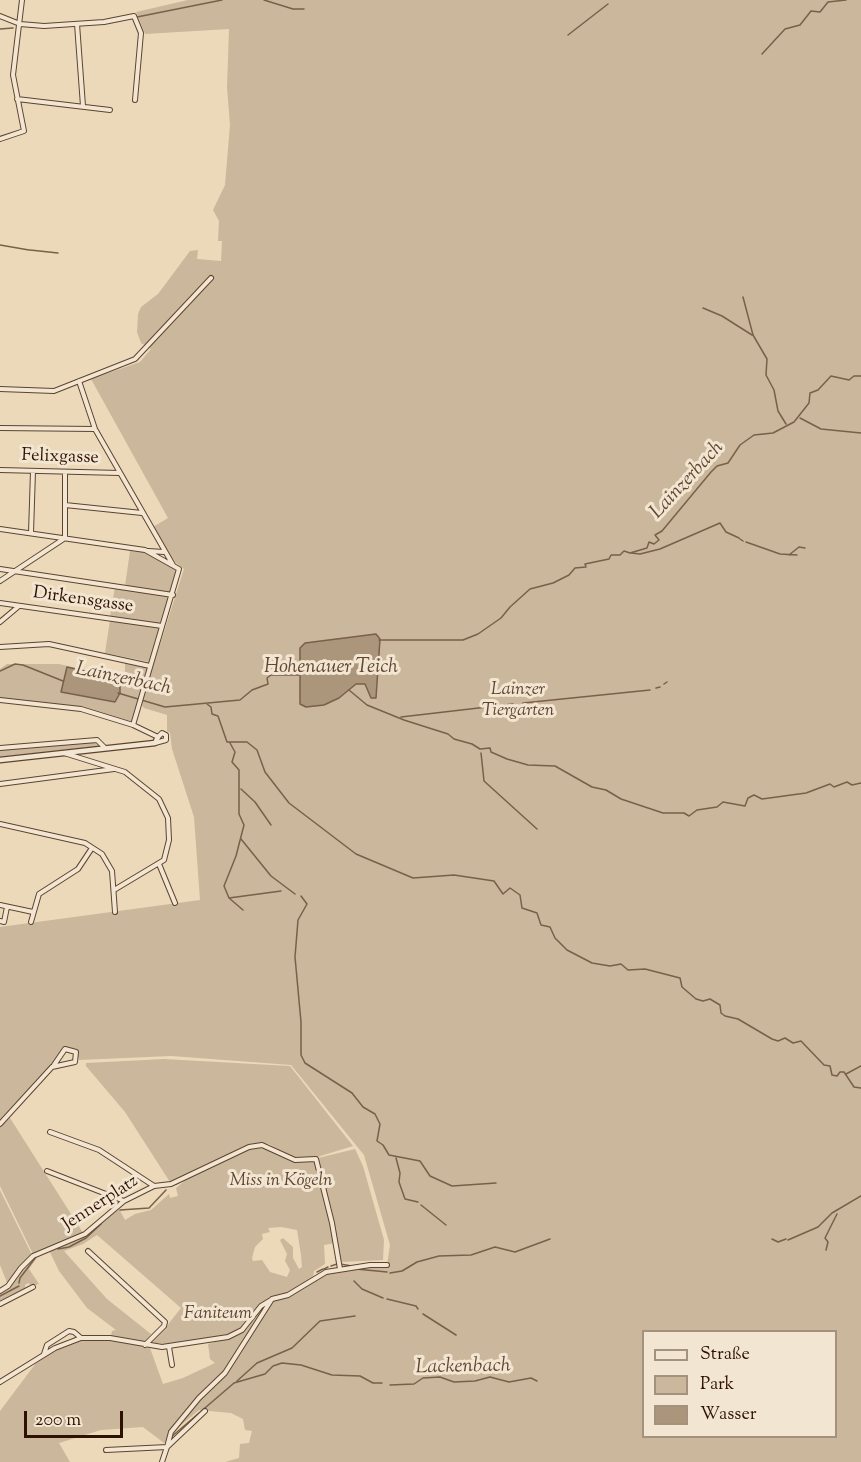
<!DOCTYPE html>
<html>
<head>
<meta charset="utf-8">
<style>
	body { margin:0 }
	#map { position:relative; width:861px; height:1462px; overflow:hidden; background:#ebd9ba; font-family:"Sorts Mill Goudy",serif }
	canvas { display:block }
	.legend { position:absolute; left:642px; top:1330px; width:195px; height:108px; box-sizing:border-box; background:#f2e6d2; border:2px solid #a4917e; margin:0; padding:8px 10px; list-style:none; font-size:18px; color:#2f1101 }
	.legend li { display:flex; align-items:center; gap:12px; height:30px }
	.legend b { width:30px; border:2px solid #a4917e }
	.scale { position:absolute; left:24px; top:1411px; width:99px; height:27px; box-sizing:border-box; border:3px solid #2f1101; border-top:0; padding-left:8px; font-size:18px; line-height:21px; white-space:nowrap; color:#2f1101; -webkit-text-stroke:4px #f2e6d2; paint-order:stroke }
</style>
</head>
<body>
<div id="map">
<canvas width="861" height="1462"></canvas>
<ul class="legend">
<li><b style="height:8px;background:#f2e6d2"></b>Straße</li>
<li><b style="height:16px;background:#cbb79b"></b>Park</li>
<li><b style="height:16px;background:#ab957b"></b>Wasser</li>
</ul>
<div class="scale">200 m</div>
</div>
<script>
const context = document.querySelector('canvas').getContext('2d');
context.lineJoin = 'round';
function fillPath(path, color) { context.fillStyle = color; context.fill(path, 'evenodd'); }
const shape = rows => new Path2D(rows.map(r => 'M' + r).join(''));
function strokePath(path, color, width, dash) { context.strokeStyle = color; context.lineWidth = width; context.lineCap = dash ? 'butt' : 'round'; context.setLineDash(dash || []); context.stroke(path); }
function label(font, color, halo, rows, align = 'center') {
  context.font = font + ' "Sorts Mill Goudy",serif'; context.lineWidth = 6; context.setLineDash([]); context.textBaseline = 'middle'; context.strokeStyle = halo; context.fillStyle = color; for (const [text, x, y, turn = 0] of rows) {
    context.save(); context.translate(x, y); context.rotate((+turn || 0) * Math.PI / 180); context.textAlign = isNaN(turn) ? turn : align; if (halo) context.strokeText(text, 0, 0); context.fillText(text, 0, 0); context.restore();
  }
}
fillPath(shape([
	[188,0,861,0,861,1462,225,1462,239,1458,240,1444,249,1443,252,1431,245,1430,243,1419,231,1413,199,1410,173,1432,164,1443,143,1427,101,1430,59,1443,70,1462,0,1462,0,1411,36,1363,54,1350,73,1342,97,1340,125,1342,150,1348,163,1384,183,1378,215,1363,210,1359,208,1344,228,1338,164,1344,148,1342,166,1327,181,1308,97,1235,83,1244,64,1251,107,1299,151,1334,144,1342,111,1336,112,1331,116,1330,87,1308,59,1271,48,1248,33,1254,0,1186,0,1126,10,1118,85,1236,119,1209,125,1220,135,1214,151,1210,169,1194,170,1198,178,1196,176,1188,188,1178,250,1149,265,1147,294,1162,302,1162,355,1149,363,1166,384,1240,383,1260,342,1262,335,1243,324,1245,325,1264,314,1271,313,1276,306,1281,324,1273,387,1265,390,1245,364,1155,291,1065,171,1056,79,1060,76,1049,67,1047,0,1122,0,927,200,900,194,817,172,749,170,733,167,731,167,715,144,708,141,704,184,569,176,563,153,527,168,518,91,379,140,362,151,349,141,343,137,332,138,314,141,307,158,294,190,251,198,250,197,259,221,261,222,241,218,241,219,221,213,210,225,185,230,125,227,87,229,29,145,34,136,12],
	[281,1227,297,1230,301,1255,302,1267,299,1269,293,1258,293,1247,283,1238,280,1240,287,1254,285,1261,290,1270,287,1277,270,1272,262,1260,253,1261,252,1258,255,1247,263,1239,262,1234,270,1232,268,1228],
	[644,1332,836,1332,836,1436,644,1436],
	[130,551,143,552,175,569,177,571,171,593,125,586],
	[115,587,169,596,161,624,110,617],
	[110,620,159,628,149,662,105,653],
	[125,661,147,666,148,669,131,722,71,706,0,698,0,669,7,664,59,664,125,679],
	[93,742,100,746,0,757,0,749],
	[164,1059,290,1066,353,1146,314,1158,295,1159,269,1144,261,1143,247,1146,170,1182,125,1112,86,1066,86,1063],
	[0,1190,32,1255,19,1267,8,1285,0,1265],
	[34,1257,36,1259,29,1269,39,1284,33,1286,28,1283,25,1285,25,1289,0,1301,0,1292,10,1286,23,1267]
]), '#cbb79b');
const water = shape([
	[376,634,380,639,376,698,371,698,365,684,356,684,339,698,324,705,306,707,300,704,300,648,305,643,376,634],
	[67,667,120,679,120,693,115,702,61,692,67,667]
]);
fillPath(water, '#ab957b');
strokePath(water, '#79604a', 1.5);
strokePath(shape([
	[264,0,293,9,304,9],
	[137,17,222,0],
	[0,29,13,28],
	[568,35,608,4],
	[762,54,785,29,800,25,811,11,820,12,828,2,846,0],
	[0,245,29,250],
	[30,250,58,253],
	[743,297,753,335,767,359,766,375,774,390,778,411,786,424],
	[703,308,722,316,752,335],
	[800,418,821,429,861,433],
	[740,539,743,541],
	[746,542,780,554,797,555],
	[631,553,640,554,660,549,720,523,726,532,739,538],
	[789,555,799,547,805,548],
	[379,640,463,640,478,634,501,618,510,607,530,589,553,583,569,575,575,568,586,567,585,564,609,559,611,555,620,555,624,551,630,553,647,548,649,542,654,544,659,540,655,535,662,531,711,472,717,466,728,463,740,445,754,435,773,433,794,422,809,403,810,393,818,390,831,376,849,380,854,376,861,376],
	[0,671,15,664,23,665,63,681],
	[664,684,667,682],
	[656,688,660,687],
	[349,690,367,705,404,720,448,734,454,739,472,744,480,749,490,748,491,752,507,759,528,765,555,766,592,787,606,790,621,799,663,813,684,813,689,816,697,810,717,807,723,802,745,806,748,798,754,795,762,799,806,793,830,784,834,787,847,782,852,785,861,783],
	[118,693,165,707,240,700,252,690,268,684,267,678,271,675,299,675],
	[523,703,650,690],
	[207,704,211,707,212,714,218,716,227,742,247,742,257,750,265,772,289,803,356,854,413,878,454,875,494,881,503,894,510,888,520,895,522,908,537,913,541,925,550,927,555,938,567,950,592,963,610,966,621,964,628,970,645,969,680,978,682,987,696,999,703,1001,710,999,720,1005,721,1013,725,1016,738,1019,772,1039,778,1041,785,1038,793,1043,801,1041,824,1065,830,1066,832,1075,837,1076,840,1072,844,1072,854,1087,861,1088],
	[401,717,513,704],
	[230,743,235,752,232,762,239,770,239,814,244,825,236,856,224,886,229,898,243,910],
	[481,753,484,781,537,829],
	[241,789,255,802,271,825],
	[241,839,271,876,295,894],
	[301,896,307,904,298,920,295,957,301,1022,301,1055,305,1063,352,1093,363,1107,375,1114,380,1124,377,1141,383,1145,389,1155,420,1161,430,1176,452,1186,496,1183],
	[229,898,281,891],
	[846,1074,861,1066],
	[396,1158,400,1173,399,1182,405,1199,418,1202],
	[176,1184,181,1181],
	[421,1205,446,1225],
	[120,1210,149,1208,166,1190],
	[772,1239,778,1242,786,1239],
	[788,1240,818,1227,832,1213,861,1196],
	[58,1249,69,1247,86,1238,101,1224],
	[826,1250,828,1242,825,1238,837,1214],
	[340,1264,352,1266],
	[331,1266,337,1264],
	[324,1269,328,1267],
	[356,1269,387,1272],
	[317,1272,323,1269],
	[390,1273,402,1271,417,1262,439,1256,471,1255,495,1247,515,1252,550,1239],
	[354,1281,362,1289,383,1298],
	[19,1283,20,1278,36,1257],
	[0,1296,19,1286],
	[387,1299,416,1306,418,1309],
	[423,1314,456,1335],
	[237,1381,257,1363,292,1348,320,1321,355,1316],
	[390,1385,414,1384,423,1378,440,1377,454,1382,475,1381,490,1377,509,1382,531,1378,537,1381],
	[170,1438,234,1383,265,1374,273,1366,282,1363,301,1365,332,1375,360,1376,373,1383,382,1383]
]), '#79604a', 1.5);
const minor = shape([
	[0,16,20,24,44,26,104,22,134,16,141,33,135,100],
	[77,24,83,106],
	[17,99,110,110],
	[0,139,24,131,13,75,22,0],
	[79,381,95,429,173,565],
	[0,389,54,391,135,359,211,278],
	[0,428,95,429],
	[0,470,120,473],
	[65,505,142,513],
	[0,529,145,550,179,569,133,725],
	[31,533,33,471],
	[148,551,164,552],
	[0,569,173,595],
	[0,581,65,538,65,472],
	[0,603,162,626],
	[0,622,19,606],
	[0,647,49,644,150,666],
	[0,700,81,709,133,725,158,737,162,733,166,735,166,740,155,743],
	[0,748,97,740,105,748],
	[64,753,125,772,159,799,168,818,169,840,164,860,114,890],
	[0,784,114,769],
	[0,824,85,843,102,854,112,871,115,912],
	[159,864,175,903],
	[0,905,33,912],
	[0,921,4,922,7,907],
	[31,922,39,894,78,869,92,848],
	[0,1124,52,1067,75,1062,76,1052,65,1049,54,1065],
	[50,1132,99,1150,154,1186],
	[47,1171,124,1201],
	[88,1251,165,1322,164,1326,145,1345],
	[0,1291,8,1286,21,1268,33,1256,85,1234,124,1201,154,1186,171,1184,249,1147,262,1145,295,1160,316,1159,332,1223,340,1269],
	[0,1304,33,1287],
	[169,1347,172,1365],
	[44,1354,47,1345,69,1331,74,1332,81,1338],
	[0,1382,55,1348,81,1338,110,1338,162,1347,228,1337,242,1330,261,1306,271,1300],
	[167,1447,171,1432,199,1398,225,1373,272,1299,288,1295,326,1272,370,1265,387,1265],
	[106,1450,167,1447],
	[162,1462,167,1447,205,1411]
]);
const tertiary = shape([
	[0,760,155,743,158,737]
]);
strokePath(minor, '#5e432f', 6);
strokePath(tertiary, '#5e432f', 7);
strokePath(minor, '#f2e6d2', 4);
strokePath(tertiary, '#f2e6d2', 4.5);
label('18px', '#2f1101', '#f2e6d2', [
	["Felixgasse",60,458,2],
	["Dirkensgasse",83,601,8],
	["Jennerplatz",101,1204,-33]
]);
label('italic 18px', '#5e432f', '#f2e6d2', [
	["Lainzer",518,691],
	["Tiergarten",518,712],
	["Miss in Kögeln",281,1182],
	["Faniteum",218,1315]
]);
label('italic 20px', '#614632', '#f2e6d2', [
	["Lainzerbach",688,481,-47],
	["Hohenauer Teich",331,669],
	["Lainzerbach",123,680,12],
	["Lackenbach",463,1368,-1]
]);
</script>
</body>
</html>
